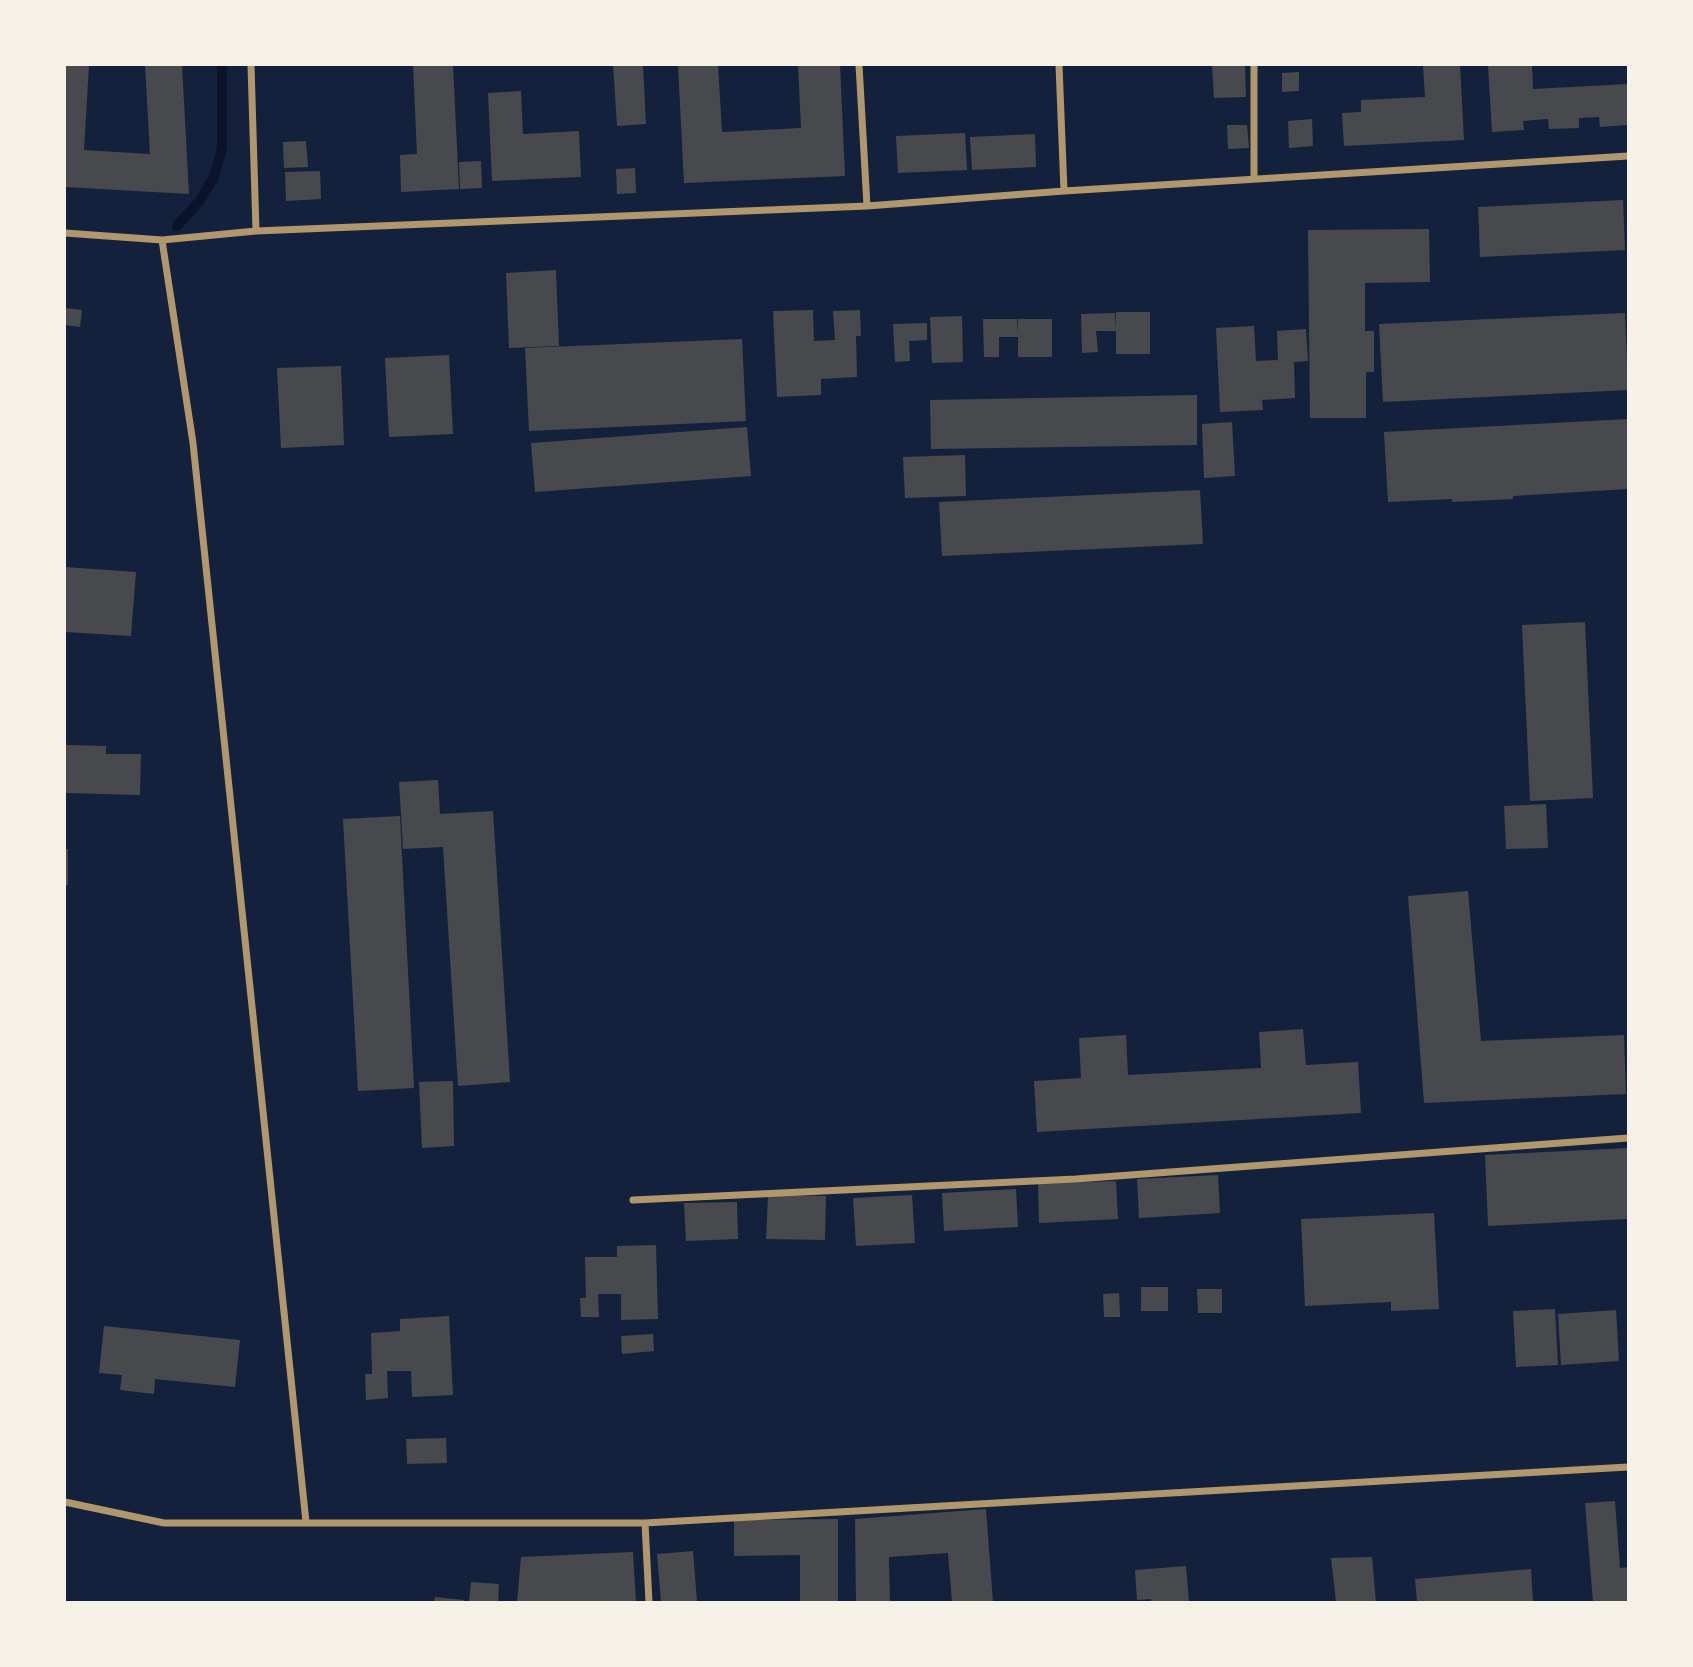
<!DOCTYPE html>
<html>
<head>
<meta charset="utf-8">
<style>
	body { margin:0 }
	#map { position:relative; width:1693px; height:1667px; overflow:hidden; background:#14213d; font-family:"Archivo Narrow",sans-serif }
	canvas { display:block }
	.frame { position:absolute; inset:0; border:66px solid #f6f1e7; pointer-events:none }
</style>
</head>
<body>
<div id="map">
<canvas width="1693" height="1667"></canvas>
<div class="frame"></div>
</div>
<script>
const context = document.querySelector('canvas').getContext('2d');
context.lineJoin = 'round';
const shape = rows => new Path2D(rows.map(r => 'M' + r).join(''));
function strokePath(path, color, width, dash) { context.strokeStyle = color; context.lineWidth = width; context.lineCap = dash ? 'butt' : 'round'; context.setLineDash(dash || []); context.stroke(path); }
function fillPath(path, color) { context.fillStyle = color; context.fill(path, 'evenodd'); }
strokePath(shape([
	[177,226,199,202,214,177,222,149,222,65]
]), '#0b132b', 10);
fillPath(shape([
	[65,65,89,65,84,150,150,154,145,65,182,65,189,194,65,187],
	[413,65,453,65,459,189,401,192,400,155,417,154],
	[613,65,643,65,646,124,617,126],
	[678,65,718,65,722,132,801,128,798,65,840,65,845,176,684,183],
	[1212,65,1245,65,1246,97,1214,98],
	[1423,65,1460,65,1464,140,1344,146,1342,113,1361,112,1361,100,1425,97],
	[1488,65,1532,65,1533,89,1628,84,1627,125,1600,127,1599,117,1579,118,1579,128,1549,129,1548,119,1523,121,1524,130,1492,132],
	[1299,72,1299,91,1282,92,1282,73],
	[521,91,523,134,579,131,581,177,492,181,488,93],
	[1312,119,1313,146,1289,148,1288,121],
	[1227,125,1247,125,1249,148,1228,149],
	[965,133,967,170,898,173,896,136],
	[1035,134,1036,167,972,170,970,137],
	[306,141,308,167,284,168,283,142],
	[481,161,482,188,460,189,459,162],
	[635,168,636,193,617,194,616,169],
	[320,171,321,199,286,201,285,172],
	[1623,200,1625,250,1480,257,1478,207],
	[1429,229,1430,282,1365,283,1365,331,1374,331,1374,372,1366,372,1366,418,1310,418,1308,230],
	[556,270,559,346,509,348,506,273],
	[65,308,82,310,80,327,65,325],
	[813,310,814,341,835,340,833,311,860,310,861,336,856,336,857,377,821,379,821,395,777,397,773,311],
	[1116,312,1150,312,1150,354,1116,354,1116,331,1096,331,1098,352,1082,353,1081,314,1115,313,1116,328],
	[1625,313,1628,390,1383,402,1379,324],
	[962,316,963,362,932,363,930,317],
	[983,319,1017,319,1018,334,1018,319,1052,319,1052,357,1018,357,1018,337,999,337,999,357,984,357],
	[927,323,927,340,909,341,910,361,895,362,893,324],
	[1254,326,1256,361,1278,360,1277,331,1306,329,1308,361,1294,362,1295,398,1262,400,1263,410,1220,412,1216,328],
	[742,339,746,421,529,431,525,348],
	[449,355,453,434,389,437,385,358],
	[341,366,344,445,281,448,277,368],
	[1197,395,1197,445,931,449,930,400],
	[1628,419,1628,489,1513,496,1513,499,1452,502,1452,499,1388,502,1384,432],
	[1232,422,1235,476,1204,478,1202,424],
	[747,427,751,476,535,492,531,443],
	[965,455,966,496,905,498,903,457],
	[1200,490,1203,544,942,556,939,502],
	[65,567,136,572,131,636,65,632],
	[1585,622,1593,798,1530,801,1522,625],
	[66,745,106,746,106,754,141,754,140,795,65,793],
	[438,780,440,814,493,811,510,1082,458,1086,443,847,403,849,399,782],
	[1546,804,1548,848,1506,849,1504,806],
	[400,816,414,1088,358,1091,343,819],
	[65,849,68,849,68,885,65,885],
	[1468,891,1481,1041,1624,1035,1626,1094,1424,1103,1408,896],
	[1303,1029,1306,1065,1358,1062,1361,1113,1037,1132,1034,1081,1081,1078,1079,1038,1126,1035,1128,1075,1261,1068,1259,1032],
	[453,1081,454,1146,422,1148,419,1082],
	[1628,1148,1628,1219,1488,1226,1485,1155],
	[1218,1175,1220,1213,1139,1218,1137,1179],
	[1116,1181,1118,1219,1039,1223,1038,1184],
	[1016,1189,1018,1227,944,1231,942,1193],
	[768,1195,826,1196,825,1240,766,1239],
	[912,1195,915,1243,856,1246,853,1198],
	[737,1202,738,1239,686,1241,684,1203],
	[1434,1213,1439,1309,1391,1311,1391,1302,1305,1306,1301,1219],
	[656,1245,658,1319,621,1320,621,1294,598,1294,599,1317,581,1317,580,1298,586,1298,585,1257,617,1257,617,1246],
	[1141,1287,1168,1287,1168,1311,1141,1311],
	[1197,1289,1222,1289,1222,1313,1198,1313],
	[1119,1293,1120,1317,1104,1317,1103,1294],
	[1555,1309,1558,1365,1516,1367,1513,1311],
	[1616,1310,1619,1361,1561,1365,1558,1314],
	[449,1316,453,1395,412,1397,411,1371,387,1371,388,1398,366,1400,365,1374,372,1374,371,1333,400,1331,400,1319],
	[104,1326,240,1340,235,1387,155,1379,154,1394,120,1390,122,1375,99,1373],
	[653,1334,654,1351,622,1354,621,1336],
	[446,1438,447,1463,407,1464,406,1439],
	[1615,1501,1620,1568,1628,1567,1628,1602,1593,1602,1585,1503],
	[986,1509,993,1602,952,1602,948,1553,889,1557,890,1602,856,1602,855,1519],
	[838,1519,838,1602,800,1602,800,1555,734,1556,734,1520],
	[693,1551,697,1602,661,1602,657,1554],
	[633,1552,636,1602,517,1602,521,1557],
	[1372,1557,1376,1602,1336,1602,1331,1558],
	[1186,1566,1189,1602,1151,1602,1151,1599,1137,1600,1135,1570],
	[1531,1569,1533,1602,1417,1602,1415,1579],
	[471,1582,499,1584,498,1602,469,1602],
	[435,1597,464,1600,464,1602,434,1602]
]), '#48494c');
strokePath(shape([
	[251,65,256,231],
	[859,65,867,206],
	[1059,65,1064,191],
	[1254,179,1254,65],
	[65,233,162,240,256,231,867,206,1064,191,1628,156],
	[162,240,193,443,306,1522],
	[633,1200,1076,1179,1628,1138],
	[65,1502,164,1523,645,1523],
	[649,1602,645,1523,1628,1467]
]), '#b1986c', 7);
</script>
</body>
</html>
